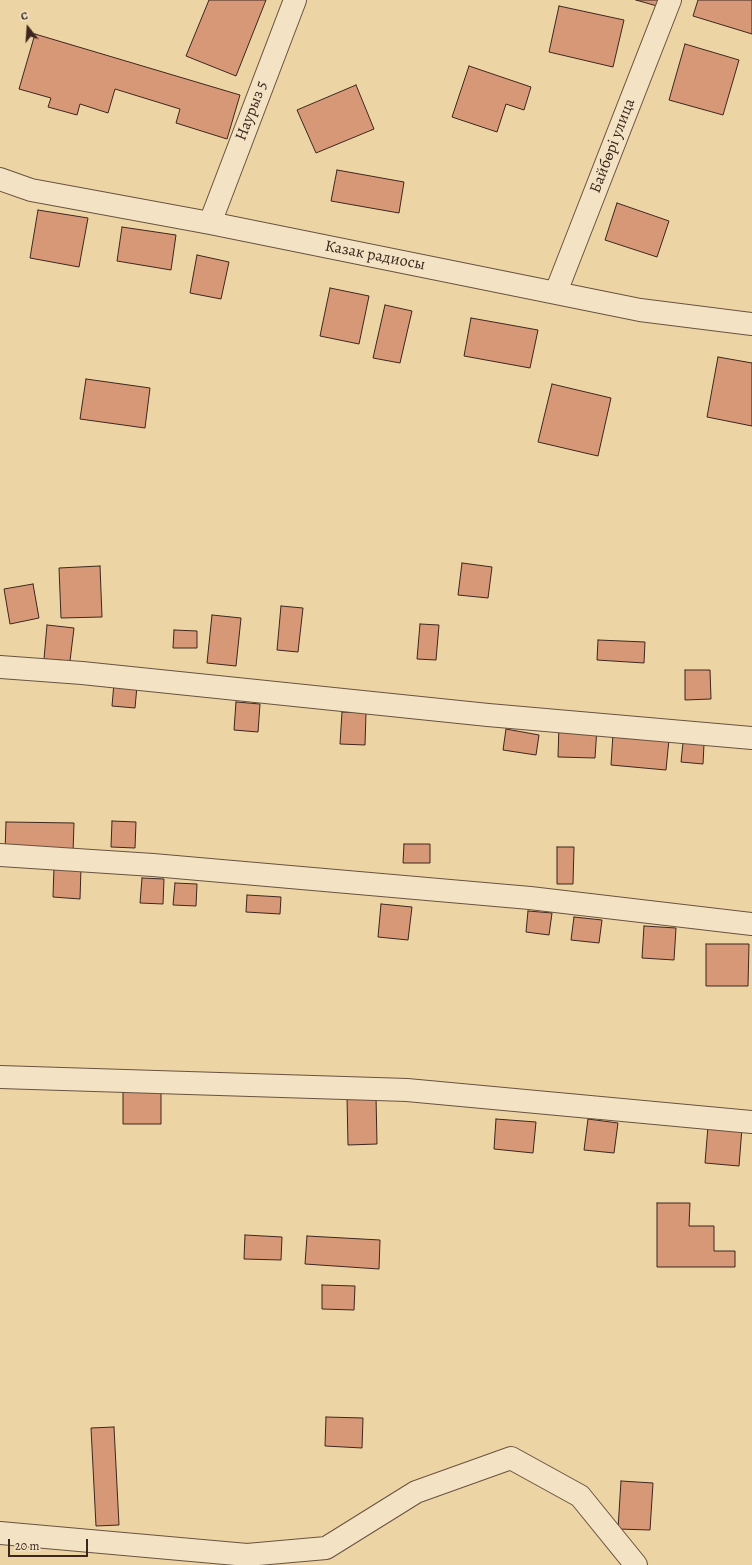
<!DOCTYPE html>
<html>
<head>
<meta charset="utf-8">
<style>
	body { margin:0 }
	#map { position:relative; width:752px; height:1565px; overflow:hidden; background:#edd4a5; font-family:Alegreya,serif }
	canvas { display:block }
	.north { position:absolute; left:8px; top:8px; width:40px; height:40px; -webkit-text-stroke:3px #f3e3c4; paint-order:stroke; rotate:343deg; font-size:11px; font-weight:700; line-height:16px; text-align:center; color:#3d261e }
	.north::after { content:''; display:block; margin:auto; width:14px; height:18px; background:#3d261e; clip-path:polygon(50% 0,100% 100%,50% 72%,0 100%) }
	.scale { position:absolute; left:8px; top:1539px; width:80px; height:18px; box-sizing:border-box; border:2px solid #3d261e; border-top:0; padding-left:5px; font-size:12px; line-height:14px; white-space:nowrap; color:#3d261e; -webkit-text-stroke:3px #f3e3c4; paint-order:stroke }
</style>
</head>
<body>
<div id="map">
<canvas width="752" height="1565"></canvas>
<div class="north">С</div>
<div class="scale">20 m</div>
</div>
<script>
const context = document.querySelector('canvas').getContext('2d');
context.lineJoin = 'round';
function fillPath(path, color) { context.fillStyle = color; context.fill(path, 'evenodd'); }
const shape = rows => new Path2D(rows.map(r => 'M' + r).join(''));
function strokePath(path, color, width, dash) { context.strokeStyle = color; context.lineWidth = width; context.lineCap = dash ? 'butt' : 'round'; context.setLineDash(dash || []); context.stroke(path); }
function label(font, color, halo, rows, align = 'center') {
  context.font = font + ' Alegreya,serif'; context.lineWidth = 3; context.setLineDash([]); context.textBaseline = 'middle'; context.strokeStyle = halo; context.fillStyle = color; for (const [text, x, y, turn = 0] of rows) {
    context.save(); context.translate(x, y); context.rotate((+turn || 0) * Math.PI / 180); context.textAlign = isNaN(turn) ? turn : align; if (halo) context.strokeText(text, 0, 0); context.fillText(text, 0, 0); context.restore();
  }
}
const building = shape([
	[209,0,266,0,236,76,186,56,209,0],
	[636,0,659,0,657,6,636,0],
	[698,0,752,0,752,34,693,16,698,0],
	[559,6,624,20,613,67,549,52,559,6],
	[35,34,240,95,227,139,176,123,180,109,115,89,108,113,80,104,77,115,48,107,51,98,19,89,35,34],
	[685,44,739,60,723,115,669,100,685,44],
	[469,66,531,87,524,110,506,104,497,132,452,117,469,66],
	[356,85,374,129,316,153,297,110,356,85],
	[337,170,404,182,399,213,331,201,337,170],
	[617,203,669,221,657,257,605,240,617,203],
	[38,210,88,218,79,267,30,258,38,210],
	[122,227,176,235,171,270,117,261,122,227],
	[197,255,229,262,221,299,190,293,197,255],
	[330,288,369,296,359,344,320,336,330,288],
	[385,305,412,311,400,363,373,358,385,305],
	[471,318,538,330,530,368,464,356,471,318],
	[718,357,752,363,752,426,707,417,718,357],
	[86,379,150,388,145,428,80,419,86,379],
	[552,384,611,398,598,456,538,442,552,384],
	[462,563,492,567,488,598,458,595,462,563],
	[100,566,102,617,61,618,59,568,100,566],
	[33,584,39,618,10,624,4,589,33,584],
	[281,606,303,608,298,652,277,650,281,606],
	[212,615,241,618,236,666,207,663,212,615],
	[420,624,439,625,436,660,417,659,420,624],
	[47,625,74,628,70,661,44,659,47,625],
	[174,630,197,631,197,648,173,648,174,630],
	[598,640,645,642,644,663,597,660,598,640],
	[685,670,710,670,711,699,685,700,685,670],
	[114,683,137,686,135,708,112,706,114,683],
	[236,702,260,704,258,732,234,730,236,702],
	[342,712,366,713,365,745,340,744,342,712],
	[559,725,597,727,595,758,558,757,559,725],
	[506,729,539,735,536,755,503,750,506,729],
	[613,734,669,739,666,770,611,765,613,734],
	[683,743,704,744,703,764,681,762,683,743],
	[112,821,136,822,135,848,111,847,112,821],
	[6,822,74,823,73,853,5,852,6,822],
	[404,844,430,844,430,863,403,863,404,844],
	[557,847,574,847,573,884,557,884,557,847],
	[54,867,81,868,80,899,53,897,54,867],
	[142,878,164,879,163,904,140,903,142,878],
	[175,883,197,884,196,906,173,905,175,883],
	[247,895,281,897,280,914,246,912,247,895],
	[381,904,412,907,408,940,378,937,381,904],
	[528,911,552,913,549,935,526,932,528,911],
	[574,917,602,920,599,943,571,940,574,917],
	[644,926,676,928,674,960,642,958,644,926],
	[706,944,749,944,748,986,706,986,706,944],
	[123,1088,161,1088,161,1124,123,1124,123,1088],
	[376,1096,377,1144,348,1145,347,1097,376,1096],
	[496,1119,536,1122,533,1153,494,1149,496,1119],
	[588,1119,618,1123,614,1153,584,1150,588,1119],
	[708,1126,742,1128,739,1166,705,1163,708,1126],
	[657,1203,690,1203,689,1226,714,1226,714,1251,735,1251,735,1267,657,1267,657,1203],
	[245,1235,282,1237,281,1260,244,1259,245,1235],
	[307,1236,380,1240,379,1269,305,1264,307,1236],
	[322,1285,355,1286,354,1310,322,1309,322,1285],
	[326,1417,363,1418,362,1448,325,1446,326,1417],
	[114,1427,119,1525,96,1526,91,1428,114,1427],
	[621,1481,653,1483,650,1530,618,1529,621,1481]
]);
fillPath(building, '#d79878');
strokePath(building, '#3d261e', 1);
const minor = shape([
	[0,179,31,190,210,223,640,310,752,324],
	[210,223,295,0],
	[556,292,670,0],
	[0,667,82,673,488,715,752,738],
	[0,855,153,865,530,898,752,924],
	[0,1077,407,1090,752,1122],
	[0,1533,247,1555,326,1548,416,1492,511,1458,580,1496,636,1565]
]);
strokePath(minor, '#695240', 24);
strokePath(minor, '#f3e3c4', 22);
label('16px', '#3d261e', '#f3e3c4', [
	["Наурыз 5",252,111,-69],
	["Байбөрі улица",613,146,-69],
	["Казак радиосы",375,256,11]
]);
</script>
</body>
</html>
